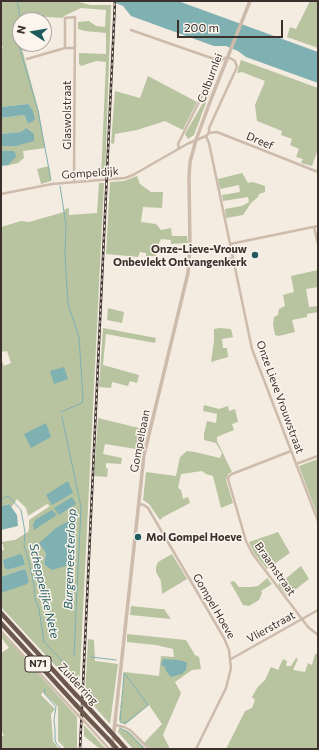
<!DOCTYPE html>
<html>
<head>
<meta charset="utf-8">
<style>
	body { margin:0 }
	#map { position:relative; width:319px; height:750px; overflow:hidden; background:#f4ebe1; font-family:Commissioner,sans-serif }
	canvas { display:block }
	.frame { position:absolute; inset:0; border:2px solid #3b302b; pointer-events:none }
	.north { position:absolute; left:12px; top:12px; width:40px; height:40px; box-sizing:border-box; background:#fbf5ee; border:1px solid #aea6a0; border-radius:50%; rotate:282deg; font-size:11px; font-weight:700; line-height:16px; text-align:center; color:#3b302b }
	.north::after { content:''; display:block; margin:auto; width:14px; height:18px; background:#1f5a5e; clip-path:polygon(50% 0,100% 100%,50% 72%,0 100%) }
	.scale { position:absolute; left:177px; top:20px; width:106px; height:18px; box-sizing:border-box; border:2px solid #3b302b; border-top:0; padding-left:5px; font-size:12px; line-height:14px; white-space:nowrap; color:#3b302b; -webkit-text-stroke:3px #fbf5ee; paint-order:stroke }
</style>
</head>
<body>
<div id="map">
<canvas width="319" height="750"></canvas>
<div class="frame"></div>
<div class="north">N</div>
<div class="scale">200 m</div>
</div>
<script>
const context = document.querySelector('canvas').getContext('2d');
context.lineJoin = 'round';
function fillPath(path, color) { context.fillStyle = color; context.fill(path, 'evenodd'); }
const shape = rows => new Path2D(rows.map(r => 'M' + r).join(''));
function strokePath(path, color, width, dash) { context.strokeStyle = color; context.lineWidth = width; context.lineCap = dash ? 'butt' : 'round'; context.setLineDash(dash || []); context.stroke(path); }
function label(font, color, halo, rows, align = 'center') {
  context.font = font + ' Commissioner,sans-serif'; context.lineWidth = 3; context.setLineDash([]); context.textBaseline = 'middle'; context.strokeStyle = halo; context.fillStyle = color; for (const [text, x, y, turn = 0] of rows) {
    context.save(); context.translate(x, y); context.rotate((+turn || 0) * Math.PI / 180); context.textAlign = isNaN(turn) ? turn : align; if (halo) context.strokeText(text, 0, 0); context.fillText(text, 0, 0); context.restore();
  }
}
fillPath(shape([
	[1,1,76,1,90,5,111,5,105,177,101,177,106,62,96,61,81,66,79,64,79,53,106,54,106,33,85,31,78,29,78,22,89,21,96,26,105,27,106,10,81,8,64,16,63,18,35,16,34,20,20,20,20,33,18,34,39,112,45,148,23,151,24,158,18,163,1,167,6,166,10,151,1,151,1,146,16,146,26,128,22,132,1,134,1,118,24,115,26,120,28,104,1,107,1,49,3,48,1,43],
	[310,1,318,1,318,48,287,37,290,27,296,29],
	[241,60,318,88,318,149,312,166,301,163,303,159,296,157,299,149,290,145,292,139,281,135,282,131,257,121,255,105,265,81,242,72,237,73],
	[148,76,197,102,183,130,165,121,137,130,115,134,114,144,111,143,115,91,140,98],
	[208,94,209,95,194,135,188,139,185,134],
	[49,166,51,181,41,184,37,169],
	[242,173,248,183,253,182,265,186,265,192,259,194,258,197,251,203,243,215,226,218,225,209,242,206,249,202,248,197,223,201,222,195,240,192,239,185,220,189,218,179],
	[137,176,140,184,151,192,163,192,162,208,143,207,141,222,156,224,161,230,171,228,172,236,187,236,188,243,171,244,171,240,161,239,157,248,156,256,146,256,146,253,140,252,138,257,106,254,110,182,124,181],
	[99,183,104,183,79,691,1,607,1,593,29,581,26,570,24,569,1,577,1,551,4,550,3,544,1,544,1,542,15,540,28,532,29,529,29,520,50,506,47,504,28,516,26,508,17,499,11,508,8,504,1,506,1,359,4,366,11,363,7,351,1,352,1,227,21,221,29,222,64,212,65,209,69,208,69,215,97,213],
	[74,518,73,536,44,564,46,553],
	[23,556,25,565,7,570,4,567,3,560],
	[318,270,318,287,306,289,309,307,318,306,318,312,307,314,307,317,292,320,295,332,279,336,275,335,273,325,274,317,278,315,279,309,285,306,283,295,294,292,291,276],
	[108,308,124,312,122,323,107,320],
	[103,328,156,338,155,343,106,334,103,365,139,375,137,383,130,381,128,386,112,382,111,388,99,387],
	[220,328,231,329,233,337,222,339,223,348,227,348,228,357,211,362,214,341,214,329],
	[204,405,219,409,228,406,229,411,235,409,238,422,232,424,234,430,217,437,217,441,232,472,228,474,226,480,233,503,221,508,213,476,206,474,202,471,181,474,178,488,181,490,183,499,188,497,190,503,163,517,160,520,149,504,143,500,146,472,176,476,180,457,187,451,195,452,220,458,222,453,216,443,204,440,204,434,207,421,216,423,217,414,203,411],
	[98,418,147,430,142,450,105,444,103,454,122,458,121,464,106,463,106,468,108,469,107,477,94,476],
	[318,459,318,517,299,466],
	[278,532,290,553,267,569,254,553,249,542],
	[172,554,187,579,162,594,161,581,156,572,156,567,158,562],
	[301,566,309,579,287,596,278,585],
	[267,578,272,584,261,591,262,593,259,600,249,606,243,605,230,582,234,581,239,587,251,587,258,586],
	[131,606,160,609,164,609,171,619,130,615],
	[1,632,77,717,77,749,66,749,58,741,58,707,43,692,41,695,55,709,51,714,53,741,59,749,1,749,1,737,4,735,1,730,1,653,9,648,1,637],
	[127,634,186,640,195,655,199,657,201,669,192,670,175,682,181,693,163,735,170,749,151,749,144,743,162,724,149,705,125,725,119,720,124,672,159,676,161,656,174,657,173,649,156,645,127,642],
	[88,639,94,640,95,661,118,664,110,724,85,696],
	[315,654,318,654,318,749,226,749,245,711,252,708,255,700,252,697,257,688,265,680,271,667,278,670,283,659,287,661,286,666,291,666,296,658,298,659,293,670,305,672,308,663,312,665],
	[84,725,106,749,100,749,84,736],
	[119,728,128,731,146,749,133,749,118,732]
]), '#b8c4a0');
fillPath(shape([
	[111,1,178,1,318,52,318,83,246,57,238,51,226,46,214,46,131,16,123,6],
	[28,104,33,111,35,119,32,122,28,123,24,115,1,118,1,107],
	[26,128,34,134,34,141,16,146,1,146,1,134,21,132],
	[1,151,13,151,15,152,16,157,8,165,1,166],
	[64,367,68,379,54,384,50,371],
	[46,423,51,437,31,448,24,434],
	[68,481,73,493,52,505,46,495],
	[72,497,76,504,59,515,54,508],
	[9,504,17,515,18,526,1,530,1,506],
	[52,510,57,515,34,530,33,525,35,520],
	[74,518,74,552,72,564,52,570,44,564,46,553,39,543,56,528],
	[20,554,23,556,25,565,7,570,4,567,3,560],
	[24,569,26,570,29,581,27,584,1,593,1,577],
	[163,659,178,660,186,662,187,663,186,670,182,674,171,677,166,671,165,667,161,665]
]), '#7fb0b2');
strokePath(shape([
	[17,1,21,20],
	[20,31,19,38,20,49,38,111,51,180],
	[60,186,66,225,65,255,68,304,79,337,83,398,82,403,61,412],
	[62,417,81,507,74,656],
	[1,500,7,496,9,497,21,510,25,532,24,546,28,558,34,585,35,599,39,609,44,642,68,667,68,671],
	[91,657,116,660],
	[123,687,124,673],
	[45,689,44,693,56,707,54,720,55,730,55,739,56,743,61,749],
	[122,698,123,690],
	[121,708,122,701],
	[121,711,120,721,121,723,127,722,148,705,125,674],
	[120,728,129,733,144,749]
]), '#7fb0b2', 1);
strokePath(shape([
	[131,30,220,61],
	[65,48,65,18,75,17,74,182],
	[27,59,65,48,75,48],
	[206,136,209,143,252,349,318,521],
	[179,149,178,144,218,64,224,58,230,58,235,61,237,67,209,128,209,133],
	[1,194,52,184,125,178,133,175,187,144,206,136,209,133,217,132,318,172],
	[314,227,318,244],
	[230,244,318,226],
	[189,266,194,266,233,258],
	[291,451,232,474,229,476,228,479,246,541,252,553,308,627,318,635],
	[296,464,318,456],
	[139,504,144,505,148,508,224,638,229,650,231,668,226,688,196,749],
	[1,631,75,712],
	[231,659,318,610],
	[85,722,109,749],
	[115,725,124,727,130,730,149,749]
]), '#cdbbac', 2.5);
strokePath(shape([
	[112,749,144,455,188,273,190,246,189,177,190,162,196,140,213,94]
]), '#cdbbac', 3.5);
strokePath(shape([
	[1,613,76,695],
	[1,623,76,705],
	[86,705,109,730],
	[85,715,108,739],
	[118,740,126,749]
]), '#6c584f', 4.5);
const rail = shape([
	[80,749,115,1]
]);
strokePath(rail, '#3b302b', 2.5);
strokePath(rail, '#fbf5ee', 1, [3]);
strokePath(shape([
	[75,712,85,722]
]), '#cdbbac', 2.5);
strokePath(shape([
	[213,94,250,1]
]), '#cdbbac', 3.5);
strokePath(shape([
	[76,695,86,705],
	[76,705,85,715],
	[109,730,118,740],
	[108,739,117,749]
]), '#6c584f', 4.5);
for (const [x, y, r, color] of [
	[255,255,4,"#1f5a5e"],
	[138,537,4,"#1f5a5e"]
]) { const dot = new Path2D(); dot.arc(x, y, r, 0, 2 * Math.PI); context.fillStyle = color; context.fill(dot); strokePath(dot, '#fbf5ee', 1.5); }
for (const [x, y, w] of [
	[38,664,26]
]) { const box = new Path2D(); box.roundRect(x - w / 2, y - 8, w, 16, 3); context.fillStyle = '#fbf5ee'; context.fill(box); strokePath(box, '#3b302b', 1); }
label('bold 10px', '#3b302b', null, [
	["N71",38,664]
]);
label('11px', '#3b302b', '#fbf5ee', [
	["Colburnlei",210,78,-69],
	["Glaswolstraat",67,115,-90],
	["Dreef",260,141,23],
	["Gompeldijk",90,173,-4],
	["Onze Lieve Vrouwstraat",280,397,70],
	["Gompelbaan",140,441,-79],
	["Braamstraat",275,569,55],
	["Gompel Hoeve",214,606,60],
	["Vlierstraat",271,627,-29],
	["Zuiderring",78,684,47]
]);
label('bold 11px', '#3b302b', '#fbf5ee', [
	["Onze-Lieve-Vrouw",247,249],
	["Onbevlekt Ontvangenkerk",247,262],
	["Mol Gompel Hoeve",146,537,"left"]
], 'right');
label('italic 12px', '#1f5a5e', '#fbf5ee', [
	["Burgemeesterloop",70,559,-88],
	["Scheppelijke Nete",44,591,77]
]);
</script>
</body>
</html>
